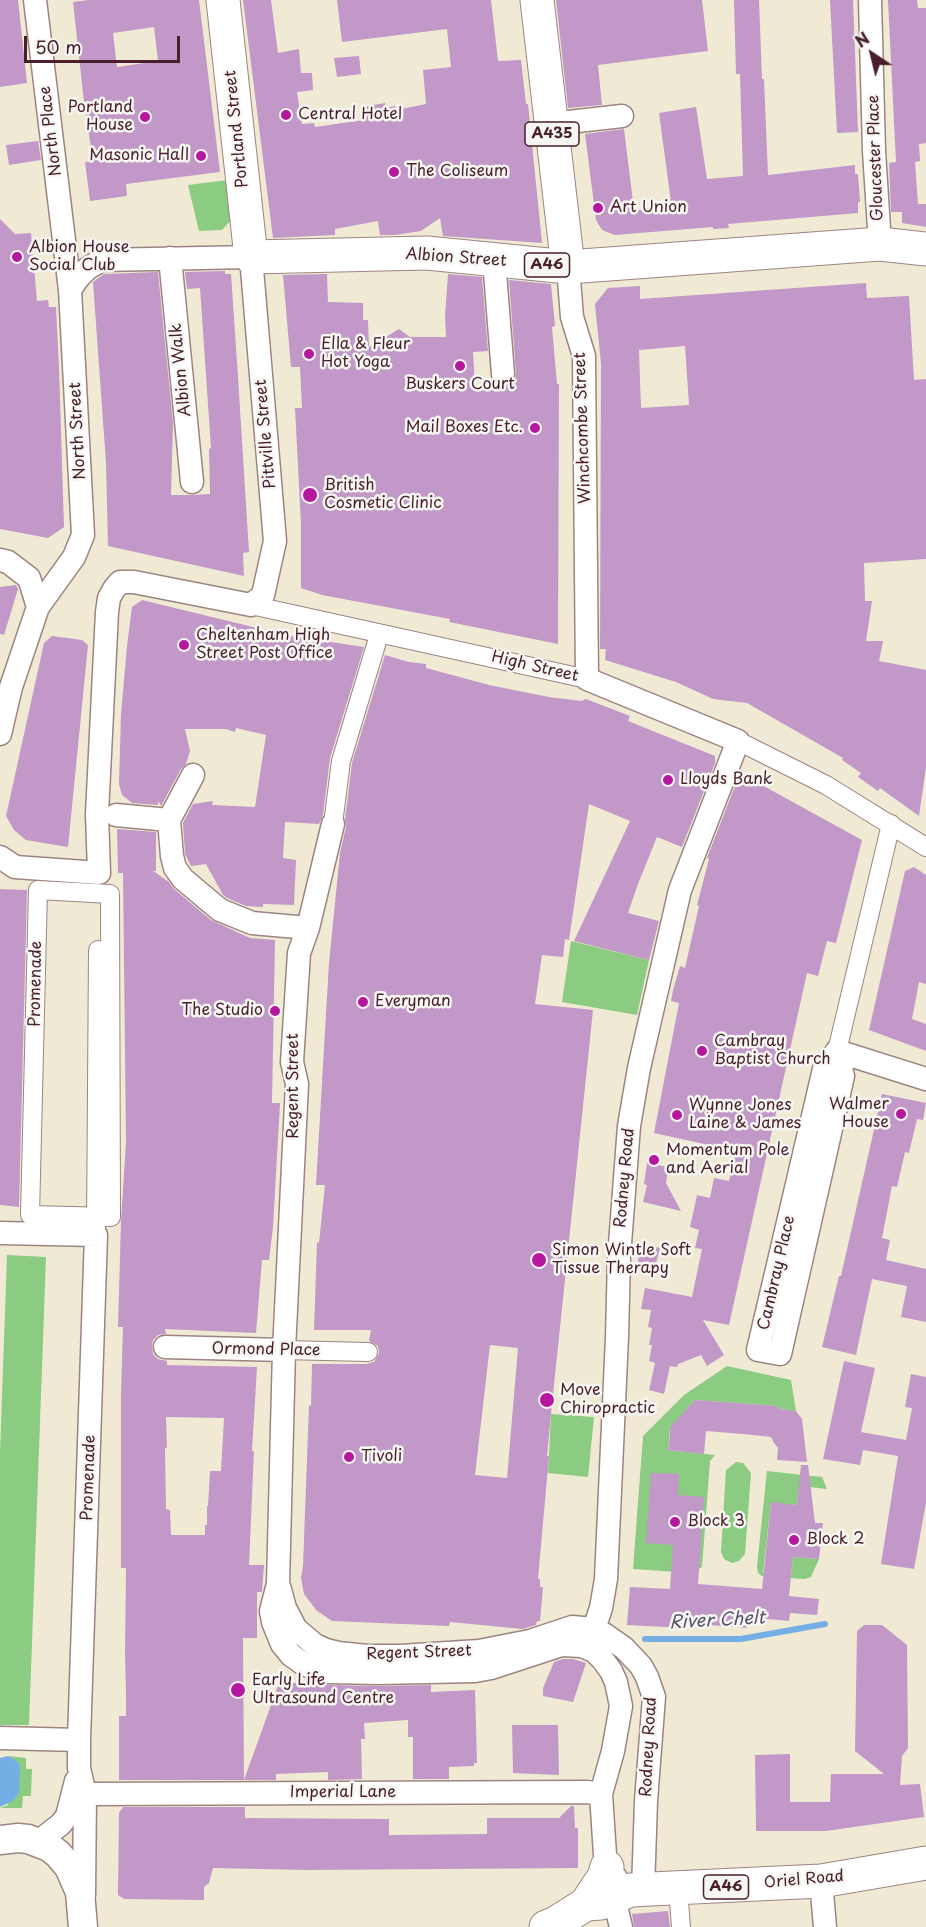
<!DOCTYPE html>
<html>
<head>
<meta charset="utf-8">
<style>
	body { margin:0 }
	#map { position:relative; width:926px; height:1927px; overflow:hidden; background:#f0ead5; font-family:"Playpen Sans",sans-serif }
	canvas { display:block }
	.north { position:absolute; left:842px; top:24px; width:60px; height:60px; -webkit-text-stroke:4px #f6f6f2; paint-order:stroke; rotate:325deg; font-size:16px; font-weight:700; line-height:24px; text-align:center; color:#4a1f2b }
	.north::after { content:''; display:block; margin:auto; width:21px; height:27px; background:#4a1f2b; clip-path:polygon(50% 0,100% 100%,50% 72%,0 100%) }
	.scale { position:absolute; left:24px; top:36px; width:156px; height:27px; box-sizing:border-box; border:3px solid #4a1f2b; border-top:0; padding-left:8px; font-size:18px; line-height:21px; white-space:nowrap; color:#4a1f2b; -webkit-text-stroke:4px #f6f6f2; paint-order:stroke }
</style>
</head>
<body>
<div id="map">
<canvas width="926" height="1927"></canvas>
<div class="north">N</div>
<div class="scale">50 m</div>
</div>
<script>
const context = document.querySelector('canvas').getContext('2d');
context.lineJoin = 'round';
function fillPath(path, color) { context.fillStyle = color; context.fill(path, 'evenodd'); }
const shape = rows => new Path2D(rows.map(r => 'M' + r).join(''));
function strokePath(path, color, width, dash) { context.strokeStyle = color; context.lineWidth = width; context.lineCap = dash ? 'butt' : 'round'; context.setLineDash(dash || []); context.stroke(path); }
function label(font, color, halo, rows, align = 'center') {
  context.font = font + ' "Playpen Sans",sans-serif'; context.lineWidth = 5; context.setLineDash([]); context.textBaseline = 'middle'; context.strokeStyle = halo; context.fillStyle = color; for (const [text, x, y, turn = 0] of rows) {
    context.save(); context.translate(x, y); context.rotate((+turn || 0) * Math.PI / 180); context.textAlign = isNaN(turn) ? turn : align; if (halo) context.strokeText(text, 0, 0); context.fillText(text, 0, 0); context.restore();
  }
}
fillPath(shape([
	[228,180,232,219,222,230,199,231,188,185],
	[571,941,649,960,637,1015,562,1002],
	[7,1255,46,1257,29,1725,0,1725,0,1453],
	[727,1366,791,1380,796,1411,779,1409,777,1406,695,1400,685,1411,678,1431,670,1430,668,1450,715,1455,710,1461,702,1567,692,1573,633,1569,643,1436,684,1395],
	[551,1414,594,1417,588,1477,548,1473],
	[736,1462,743,1463,751,1473,745,1554,739,1561,732,1563,724,1559,721,1552,726,1470],
	[767,1471,822,1477,827,1489,799,1486,797,1505,771,1503,763,1573,791,1576,793,1557,819,1559,811,1577,805,1579,762,1576,758,1573,757,1566],
	[8,1756,26,1758,26,1769,32,1769,31,1796,23,1796,22,1808,0,1808,8,1805,13,1758]
]), '#8ccb82');
fillPath(shape([
	[8,1756,13,1758,20,1765,19,1793,13,1801,0,1807,0,1758]
]), '#75aee5');
strokePath(shape([
	[645,1639,741,1639,825,1624]
]), '#75aee5', 6);
fillPath(shape([
	[0,0,18,0,27,83,0,87],
	[88,0,199,0,220,172,126,184,127,196,90,201,85,162,93,161,84,102,73,2],
	[154,27,158,61,117,67,113,33],
	[243,0,271,0,278,53,299,49,301,73,312,73,313,90,297,92,302,124,314,123,315,127,364,120,363,107,385,103,385,108,395,106,396,110,426,104,423,70,451,67,447,29,342,42,337,0,491,0,498,61,521,60,526,104,528,104,542,243,443,236,440,218,421,231,395,235,380,235,378,221,335,229,335,235,273,238],
	[556,0,702,0,708,51,598,65,602,105,568,108],
	[734,0,759,0,762,79,764,79,768,175,855,165,855,174,858,174,860,202,858,202,858,213,728,224,729,228,713,229,713,227,615,235,602,230,596,220,585,134,624,129,634,210,672,210,659,113,696,107,707,179,743,176,740,74,736,74],
	[830,0,853,0,858,132,837,133],
	[888,0,917,0,918,8,926,8,926,143,919,144,920,161,915,162,918,204,926,204,926,227,902,223,902,212,891,212,889,163,896,162],
	[359,56,361,74,337,77,334,58],
	[38,141,41,160,9,165,6,145],
	[0,219,15,234,31,233,37,301,48,300,49,307,56,307,59,368,64,527,48,538,0,529],
	[225,271,225,274,231,274,238,377,249,552,243,553,244,576,108,546,106,463,93,282,104,274,158,272,173,423,171,495,193,495,210,494,209,449,211,448,200,288,187,289,185,272],
	[327,274,328,302,363,303,363,320,368,320,369,347,399,329,410,337,446,337,445,317,448,274,482,277,488,351,473,352,475,387,497,386,505,387,511,385,515,379,516,373,509,280,551,284,555,326,552,327,557,384,559,384,558,644,449,622,450,619,322,595,301,588,301,524,295,408,302,408,300,367,291,367,283,275],
	[866,283,867,298,909,296,914,380,926,379,926,559,864,563,865,601,872,601,866,641,883,641,879,661,926,670,926,767,919,816,880,788,878,791,858,777,861,773,842,760,843,758,747,703,713,699,676,682,605,660,606,649,600,649,601,364,595,304,608,288,640,286,640,299],
	[685,346,689,405,641,408,639,350],
	[16,585,18,589,4,635,0,634,0,587],
	[142,600,290,636,364,647,330,758,323,815,319,824,285,822,283,858,296,860,294,905,263,904,263,907,246,906,227,898,223,895,206,864,191,866,185,854,183,823,193,804,213,801,212,805,255,807,266,735,236,728,235,732,226,729,185,729,190,751,186,764,181,769,161,806,158,801,158,805,132,803,122,795,119,784,121,714,127,646,132,607],
	[52,636,82,640,88,645,68,847,26,840,14,830,6,816,44,643],
	[385,655,409,662,426,664,426,668,489,685,549,697,581,701,586,699,630,716,628,721,715,756,715,763,682,847,657,837,638,884,628,913,659,921,649,960,574,941,630,821,589,804,569,940,565,939,563,957,542,955,535,1004,593,1010,551,1414,547,1456,549,1456,538,1579,540,1579,540,1587,543,1587,540,1621,537,1621,536,1625,523,1629,450,1622,449,1626,332,1621,316,1610,304,1594,301,1578,303,1566,309,1405,311,1406,312,1364,366,1364,374,1362,379,1353,378,1346,369,1341,371,1330,314,1330,317,1242,319,1243,325,1185,316,1185,322,1082,329,963,340,853,346,827,345,819,352,763],
	[490,1345,518,1348,507,1478,475,1475],
	[740,773,862,840,836,943,827,941,818,976,807,973,729,1325,703,1320,724,1355,707,1366,701,1355,678,1364,677,1367,670,1366,664,1394,649,1390,655,1363,649,1361,652,1345,649,1345,652,1328,648,1327,651,1310,641,1309,645,1288,692,1297,702,1249,695,1248,699,1230,690,1227,697,1195,710,1198,714,1178,729,1181,736,1151,654,1133,679,1003,671,1001,673,990,680,966,685,968,699,906,697,905,709,859,707,858],
	[117,829,156,832,156,871,153,871,169,882,174,889,211,920,250,938,275,940,272,1103,280,1103,273,1227,269,1260,262,1260,256,1333,165,1329,166,1334,158,1335,153,1340,152,1346,153,1354,158,1359,167,1361,167,1365,257,1367,252,1451,254,1451,249,1565,264,1565,262,1592,257,1592,257,1638,243,1638,244,1780,119,1780,119,1716,126,1716,126,1693,125,1654,126,1568,121,1568,121,1392,123,1327,118,1327,121,1221,126,1142,123,873,118,873],
	[166,1417,224,1418,221,1471,210,1471,208,1506,207,1506,207,1525,205,1525,205,1535,171,1535,170,1510,166,1509,165,1448,167,1448],
	[914,867,926,875,926,984,919,982,912,1019,926,1024,926,1051,869,1030,905,871],
	[0,889,27,890,19,1207,0,1205],
	[882,1094,926,1103,923,1120,917,1119,909,1153,905,1152,897,1187,892,1186,882,1238,890,1240,886,1260,926,1269,926,1322,901,1317,907,1286,872,1279,856,1355,822,1347,839,1276,841,1276],
	[647,1163,668,1167,666,1183,681,1211,643,1202,647,1185,644,1184],
	[639,1244,660,1248,655,1267,638,1264],
	[844,1361,875,1368,861,1432,906,1440,912,1408,905,1407,911,1374,926,1377,926,1503,914,1569,881,1564,898,1456,863,1450,860,1465,823,1459],
	[695,1400,777,1406,779,1409,796,1411,802,1419,807,1462,777,1460,778,1448,774,1443,771,1437,743,1434,706,1431,704,1454,668,1450,671,1426],
	[801,1465,808,1465,815,1523,823,1523,819,1559,793,1557,789,1596,819,1599,817,1615,790,1613,789,1621,748,1617,747,1628,685,1623,685,1628,627,1625,630,1587,670,1589,673,1545,646,1543,651,1473,679,1474,678,1495,704,1497,698,1584,762,1589,771,1502,797,1505],
	[864,1625,882,1625,907,1645,908,1748,902,1756,900,1785,920,1784,924,1817,826,1831,756,1831,755,1755,790,1754,790,1802,830,1802,831,1774,884,1774,855,1751,857,1631],
	[563,1659,573,1659,586,1663,573,1702,543,1696,543,1688,554,1662],
	[279,1683,315,1683,329,1685,378,1686,431,1685,431,1692,475,1690,477,1763,474,1763,474,1766,449,1767,449,1779,413,1779,413,1737,408,1737,408,1720,364,1723,365,1739,361,1739,362,1779,328,1780,328,1772,276,1774,276,1780,244,1780],
	[512,1725,558,1725,559,1775,513,1773],
	[571,1806,574,1806,575,1828,578,1828,578,1868,307,1870,213,1868,209,1883,204,1887,204,1900,124,1899,118,1895,119,1813,123,1807,245,1807,245,1818,389,1819,389,1835,487,1834,487,1818,559,1818],
	[668,1911,670,1927,634,1927,632,1914]
]), '#c198c7');
const pedestrian = shape([
	[251,605,587,679],
	[738,741,826,785,926,847],
	[333,824,341,761,379,635],
	[38,890,110,894,111,1217,30,1215,38,890],
	[837,1051,891,824],
	[96,1228,98,950],
	[284,1350,368,1352],
	[678,1889,681,1927]
]);
const minor = shape([
	[870,0,874,151,880,244],
	[551,124,622,116],
	[170,258,192,482],
	[494,260,503,374],
	[568,267,572,317,584,356,587,679,738,741,680,890,639,1068,629,1126,619,1257,617,1337,606,1579,601,1608,594,1629,594,1651],
	[0,560,8,562,29,578,38,607],
	[0,734,11,687,38,607,74,557,83,535,70,290,35,0],
	[116,815,169,820,172,856,175,868,183,879,220,910,252,923,308,928],
	[169,820,193,775],
	[333,824,308,928,299,953,292,1062,297,1084,284,1350,278,1584,271,1611,273,1622,282,1644,291,1655,302,1663,315,1669,329,1672,378,1673,475,1671,491,1668,561,1645,582,1646,594,1651,603,1660,611,1671,616,1682,621,1706,613,1751,601,1794,605,1855,607,1867,616,1878],
	[0,857,15,867,99,873,97,814,107,612,109,598,114,589,120,582,134,582,251,605,263,595,275,541,251,257,102,260,88,268,78,278,70,290],
	[837,1051,843,1076,780,1354,758,1350,824,1069,837,1051],
	[837,1051,926,1079],
	[0,1233,96,1235,79,1740,79,1768,85,1794,84,1895],
	[165,1347,284,1350],
	[279,1586,285,1608,296,1629,315,1645,326,1650,338,1653,367,1656,400,1656,479,1651,530,1641,572,1627,594,1629,604,1634,624,1648,641,1666,647,1677,654,1697,646,1801,643,1890],
	[0,1738,79,1740],
	[85,1794,587,1792,601,1794],
	[38,1842,61,1824,67,1816,76,1781],
	[821,1881,825,1927],
	[614,1898,621,1927]
]);
const tertiary = shape([
	[0,1840,18,1838,28,1839,49,1847,58,1854,69,1867,80,1892,83,1927]
]);
const primary = shape([
	[223,0,251,257,427,253,568,267,880,244,926,249],
	[537,0,568,267],
	[586,1904,604,1877,607,1867],
	[546,1927,556,1923,586,1904,601,1903,630,1890,821,1881,926,1863]
]);
strokePath(pedestrian, '#9d8480', 20);
strokePath(minor, '#9d8480', 25);
strokePath(tertiary, '#9d8480', 31);
strokePath(primary, '#9d8480', 35);
strokePath(pedestrian, '#fff', 18);
strokePath(minor, '#fff', 22);
strokePath(tertiary, '#fff', 28);
strokePath(primary, '#fff', 33);
for (const [x, y, r, color] of [
	[286,115,6,"#b5179e"],
	[145,117,6,"#b5179e"],
	[201,156,6,"#b5179e"],
	[394,172,6,"#b5179e"],
	[598,208,6,"#b5179e"],
	[17,257,6,"#b5179e"],
	[309,354,6,"#b5179e"],
	[460,366,6,"#b5179e"],
	[535,428,6,"#b5179e"],
	[310,495,8,"#b5179e"],
	[184,645,6,"#b5179e"],
	[668,780,6,"#b5179e"],
	[363,1002,6,"#b5179e"],
	[275,1011,6,"#b5179e"],
	[702,1051,6,"#b5179e"],
	[901,1114,6,"#b5179e"],
	[677,1115,6,"#b5179e"],
	[654,1160,6,"#b5179e"],
	[539,1260,8,"#b5179e"],
	[547,1400,8,"#b5179e"],
	[349,1457,6,"#b5179e"],
	[675,1522,6,"#b5179e"],
	[794,1540,6,"#b5179e"],
	[238,1690,8,"#b5179e"]
]) { const dot = new Path2D(); dot.arc(x, y, r, 0, 2 * Math.PI); context.fillStyle = color; context.fill(dot); strokePath(dot, '#f6f6f2', 2); }
for (const [x, y, w] of [
	[552,134,54],
	[547,265,45],
	[726,1887,45]
]) { const box = new Path2D(); box.roundRect(x - w / 2, y - 12, w, 24, 4.5); context.fillStyle = '#f6f6f2'; context.fill(box); strokePath(box, '#4a1f2b', 1.5); }
label('bold 15px', '#4a1f2b', null, [
	["A435",552,134],
	["A46",547,265],
	["A46",726,1887]
]);
label('16px', '#4a1f2b', '#f6f6f2', [
	["Portland",133,108,"right"],
	["House",133,126,"right"],
	["Central Hotel",298,115],
	["Masonic Hall",189,156,"right"],
	["The Coliseum",406,172],
	["Art Union",610,208],
	["Albion House",29,248],
	["Social Club",29,266],
	["Ella & Fleur",321,345],
	["Hot Yoga",321,363],
	["Buskers Court",460,385,"center"],
	["Mail Boxes Etc.",523,428,"right"],
	["British",324,486],
	["Cosmetic Clinic",324,504],
	["Cheltenham High",196,636],
	["Street Post Office",196,654],
	["Lloyds Bank",680,780],
	["Everyman",375,1002],
	["The Studio",263,1011,"right"],
	["Cambray",714,1042],
	["Baptist Church",714,1060],
	["Walmer",889,1105,"right"],
	["House",889,1123,"right"],
	["Wynne Jones",689,1106],
	["Laine & James",689,1124],
	["Momentum Pole",666,1151],
	["and Aerial",666,1169],
	["Simon Wintle Soft",552,1251],
	["Tissue Therapy",552,1269],
	["Move",560,1391],
	["Chiropractic",560,1409],
	["Tivoli",361,1457],
	["Block 3",687,1522],
	["Block 2",806,1540],
	["Early Life",252,1681],
	["Ultrasound Centre",252,1699]
], 'left');
label('16px', '#4a1f2b', '#f6f6f2', [
	["Portland Street",237,129,-96],
	["North Place",51,131,-97],
	["Gloucester Place",876,158,-92],
	["Albion Street",456,258,4],
	["Albion Walk",181,370,-96],
	["Winchcombe Street",583,428,-92],
	["North Street",78,431,-93],
	["Pittville Street",266,434,-95],
	["High Street",535,667,13],
	["Promenade",36,984,-89],
	["Regent Street",294,1086,-90],
	["Rodney Road",625,1178,-85],
	["Cambray Place",777,1273,-77],
	["Ormond Place",266,1350,1],
	["Promenade",89,1478,-88],
	["Regent Street",419,1653,-2],
	["Rodney Road",649,1747,-87],
	["Imperial Lane",343,1793],
	["Oriel Road",804,1880,-5]
]);
label('italic 18px', '#59516c', '#f6f6f2', [
	["River Chelt",717,1621,-3]
]);
</script>
</body>
</html>
